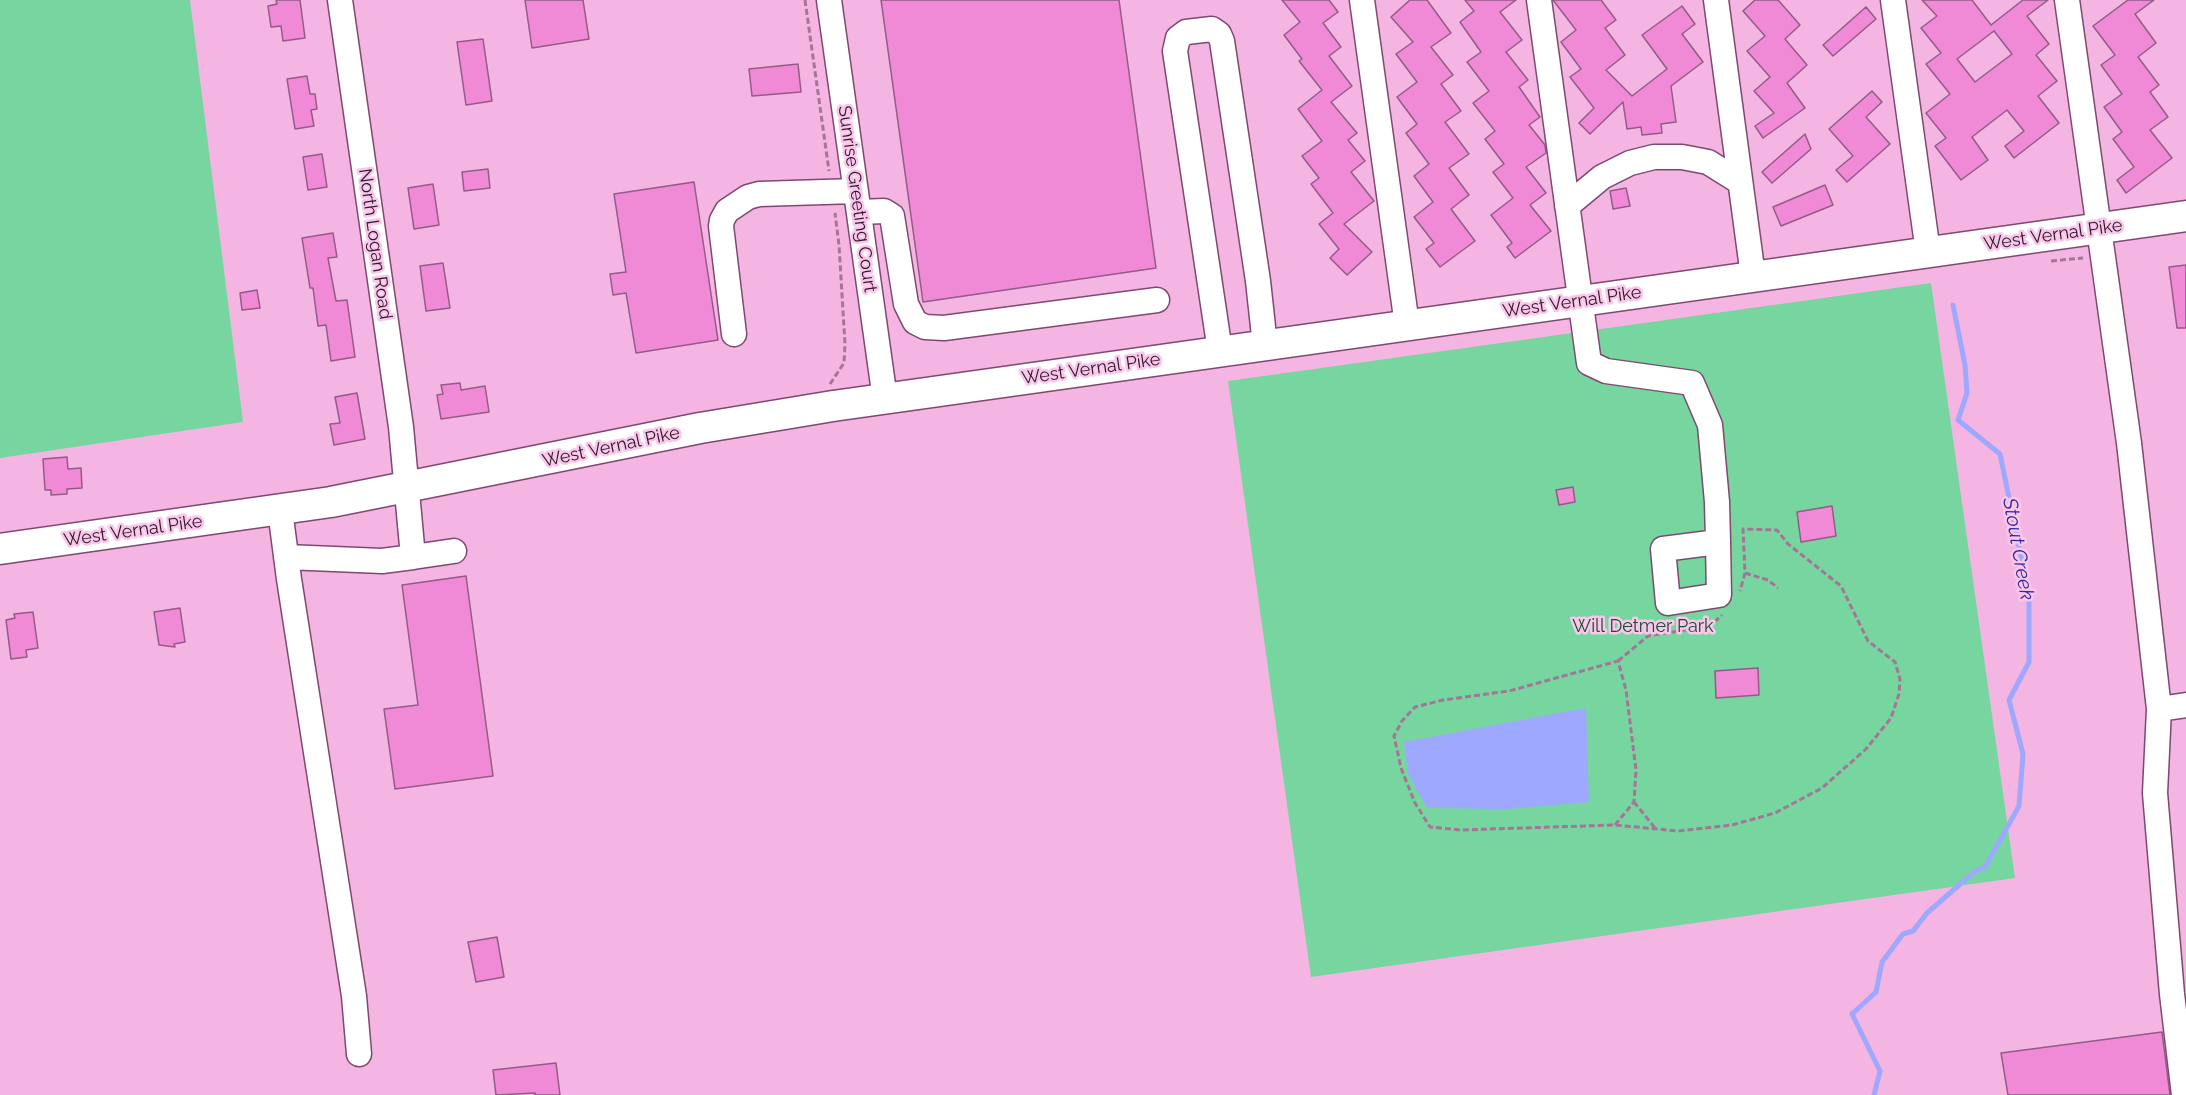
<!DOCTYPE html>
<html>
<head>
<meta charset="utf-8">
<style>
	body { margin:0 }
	canvas { display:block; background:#f4b5e2 }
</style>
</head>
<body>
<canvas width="2186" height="1095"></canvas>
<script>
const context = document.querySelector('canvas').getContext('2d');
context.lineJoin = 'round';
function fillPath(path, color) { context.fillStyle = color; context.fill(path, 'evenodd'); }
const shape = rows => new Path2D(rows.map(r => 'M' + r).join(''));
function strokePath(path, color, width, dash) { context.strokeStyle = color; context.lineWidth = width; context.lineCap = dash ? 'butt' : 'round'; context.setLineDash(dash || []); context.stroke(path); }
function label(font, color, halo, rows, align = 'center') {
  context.font = font + ' Raleway,sans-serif'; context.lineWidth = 5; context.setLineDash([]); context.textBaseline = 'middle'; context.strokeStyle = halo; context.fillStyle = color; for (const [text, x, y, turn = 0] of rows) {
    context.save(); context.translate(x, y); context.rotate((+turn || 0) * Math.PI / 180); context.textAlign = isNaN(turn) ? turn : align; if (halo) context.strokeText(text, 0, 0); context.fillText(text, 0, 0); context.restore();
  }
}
fillPath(shape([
	[0,0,190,0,243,422,0,458],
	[1931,283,2015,878,1311,977,1228,381]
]), '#77d69f');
fillPath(shape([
	[1586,708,1589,802,1506,809,1427,808,1408,773,1404,742]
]), '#9da8fe');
strokePath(shape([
	[1874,1095,1880,1071,1852,1014,1876,992,1882,962,1903,934,1913,931,1927,913,1974,872,1985,867,2019,806,2023,754,2009,700,2029,662,2029,595,2000,454,1958,420,1967,393,1965,365,1953,305]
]), '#9da8fe', 5);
const building = shape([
	[276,0,300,0,305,38,283,41,281,26,271,27,268,6,277,4,276,0],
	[525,0,583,0,589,39,532,48,525,0],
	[881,0,1119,0,1156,268,923,302,881,0],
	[1282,0,1329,0,1338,12,1323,23,1341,47,1329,56,1352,86,1331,102,1357,133,1348,140,1365,161,1351,172,1374,201,1344,224,1372,252,1347,275,1330,258,1339,249,1319,224,1333,213,1311,184,1319,178,1302,156,1322,141,1298,109,1322,90,1299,61,1302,59,1284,35,1300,22,1282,0],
	[1410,0,1427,0,1451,33,1431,47,1453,75,1441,84,1461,111,1445,122,1469,154,1449,168,1469,195,1451,209,1475,241,1440,267,1426,249,1434,243,1414,217,1433,202,1414,176,1429,164,1406,133,1417,124,1397,97,1417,82,1396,54,1413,42,1391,17,1410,0],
	[1465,0,1516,0,1500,12,1522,40,1506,52,1528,80,1519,87,1540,117,1529,125,1545,145,1546,153,1526,167,1546,193,1530,205,1551,231,1515,258,1507,247,1512,243,1491,215,1513,198,1493,172,1504,164,1485,139,1495,131,1473,103,1489,91,1467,62,1481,52,1460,22,1474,11,1465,0],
	[1553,0,1601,0,1616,20,1605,28,1625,55,1606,70,1632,96,1667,69,1642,35,1682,6,1695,24,1682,34,1703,62,1671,86,1676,122,1661,124,1662,133,1642,135,1641,127,1627,129,1623,102,1590,134,1579,123,1594,108,1570,77,1581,69,1561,42,1576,30,1553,0],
	[1755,0,1778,0,1800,25,1785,39,1807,65,1787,83,1805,108,1763,138,1755,126,1774,113,1754,91,1770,77,1747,51,1765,36,1743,11,1755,0],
	[1922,0,1972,0,1991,25,2023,0,2048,0,2027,16,2049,44,2036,55,2057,81,2038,96,2059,123,2014,158,2005,146,2024,131,2007,110,1972,137,1988,160,1961,180,1935,146,1946,138,1926,113,1950,94,1926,64,1941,53,1921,28,1937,16,1922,0],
	[1994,31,2012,54,1975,82,1957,59,1994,31],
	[2128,0,2154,0,2135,14,2156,43,2138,57,2159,85,2150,92,2168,117,2150,130,2172,158,2126,193,2117,180,2134,167,2113,139,2122,132,2104,107,2122,94,2101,65,2115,55,2093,26,2128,0],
	[1866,7,1876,19,1833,56,1823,45,1866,7],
	[483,39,492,101,466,105,457,42,483,39],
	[798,64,801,92,752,96,749,69,798,64],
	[307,76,310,94,315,94,317,109,311,110,314,126,295,129,287,79,307,76],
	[1872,91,1882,102,1866,117,1890,144,1847,182,1836,170,1853,156,1829,129,1872,91],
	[1805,134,1811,149,1772,183,1762,172,1805,134],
	[322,154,327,187,308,190,303,157,322,154],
	[488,169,490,188,464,191,462,172,488,169],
	[694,182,718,340,636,353,626,293,613,295,610,274,626,272,614,194,694,182],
	[433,184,439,225,414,229,408,188,433,184],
	[1825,185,1833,205,1781,226,1773,207,1825,185],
	[1626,188,1630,206,1613,209,1610,191,1626,188],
	[333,233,337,257,328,258,336,301,347,300,355,357,331,361,326,325,318,326,313,288,310,288,302,238,333,233],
	[443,263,450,308,426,311,420,266,443,263],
	[2186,265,2186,328,2177,328,2169,267,2186,265],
	[257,290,260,308,242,310,240,293,257,290],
	[460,383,461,390,485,386,489,412,441,419,437,395,443,394,441,385,460,383],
	[357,393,365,439,334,445,330,424,340,423,335,397,357,393],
	[67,457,68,469,81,468,82,488,67,489,67,494,51,495,51,490,45,490,43,459,67,457],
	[1573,487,1575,502,1559,505,1556,490,1573,487],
	[1832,506,1836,536,1801,542,1797,512,1832,506],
	[466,576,493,776,395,789,384,709,418,705,402,585,466,576],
	[180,608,185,642,174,644,175,647,159,645,154,612,180,608],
	[33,612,38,648,26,650,27,657,11,659,6,620,15,618,14,614,33,612],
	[1758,668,1759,695,1716,698,1715,671,1758,668],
	[497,937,504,977,476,982,468,942,497,937],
	[2162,1032,2170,1095,2008,1095,2001,1053,2162,1032],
	[556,1063,560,1095,535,1095,535,1093,496,1095,493,1070,556,1063]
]);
fillPath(building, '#f08ad6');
strokePath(building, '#935b85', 1.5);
const minor = shape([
	[829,0,885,399],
	[1362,0,1407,325],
	[1539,0,1589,363,1606,371,1692,383,1710,425,1717,502,1718,542,1719,595,1668,603,1663,549,1718,542],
	[1716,0,1753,276],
	[1893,0,1928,252],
	[2067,0,2129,443,2159,709,2155,793,2172,994,2184,1095],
	[1567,206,1602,177,1630,163,1654,157,1682,157,1708,162,1740,182],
	[859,212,884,211,892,216,906,304,915,322,925,327,944,328,1157,300],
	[734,334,721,226,722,220,727,211,748,197,759,194,856,191],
	[1220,351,1175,51,1178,38,1186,32,1212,29,1219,34,1222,41,1258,281,1265,345],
	[280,510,289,579,354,996,359,1054],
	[286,557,382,561,413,557,401,427,340,0],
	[413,557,454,551],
	[2159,709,2186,705]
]);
const major = shape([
	[0,549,331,502,700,428,833,406,2186,216]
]);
strokePath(minor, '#7f4871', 27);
strokePath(major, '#7f4871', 33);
strokePath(shape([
	[805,0,829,171],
	[2051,261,2083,258],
	[830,384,844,363,845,344,839,245,835,213],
	[1745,573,1768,580,1778,588],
	[1618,661,1648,636,1710,626,1722,615],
	[1634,802,1655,828],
	[1615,825,1634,802,1636,770,1626,690,1618,661,1509,691,1443,700,1415,707,1402,721,1394,736,1401,768,1415,803,1430,827,1461,830,1615,825,1678,831,1732,825,1775,813,1822,788,1866,749,1891,718,1899,694,1900,679,1895,662,1868,641,1841,586,1788,544,1777,530,1743,529,1745,573,1740,591]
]), '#a37596', 3, [6, 3]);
strokePath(minor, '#fff', 24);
strokePath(major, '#fff', 30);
label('18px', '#30192a', '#fac7eb', [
	["Sunrise Greeting Court",857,199,82],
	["West Vernal Pike",2053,235,-8],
	["North Logan Road",375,244,82],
	["West Vernal Pike",1572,302,-8],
	["West Vernal Pike",1091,369,-8],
	["West Vernal Pike",611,447,-12],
	["West Vernal Pike",133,531,-8]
]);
label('18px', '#164c30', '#fac7eb', [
	["Will Detmer Park",1643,627]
]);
label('italic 20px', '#3227a0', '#fac7eb', [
	["Stout Creek",2018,549,80]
]);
</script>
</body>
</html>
